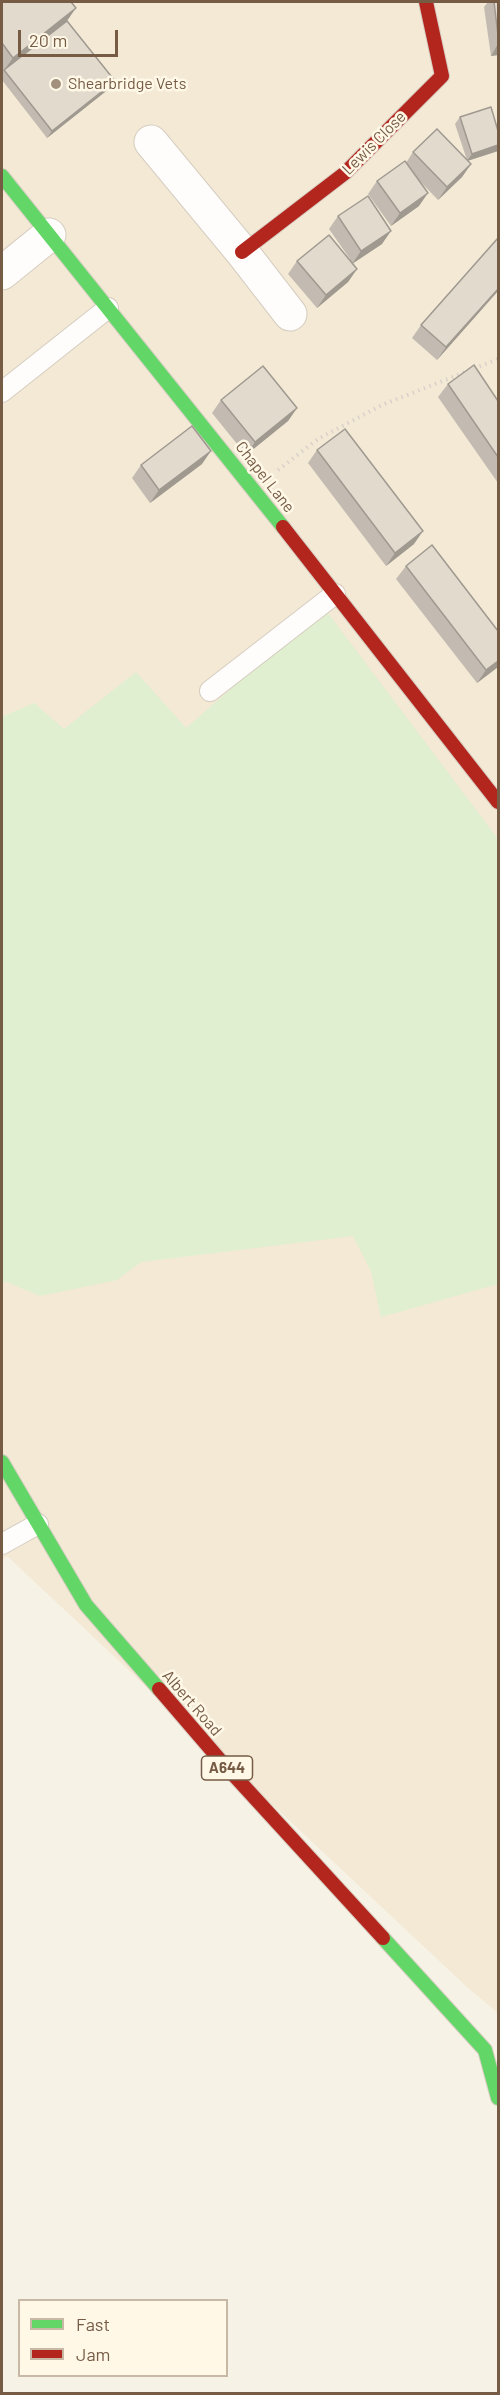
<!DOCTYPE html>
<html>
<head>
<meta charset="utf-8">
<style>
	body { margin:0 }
	#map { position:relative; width:500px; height:2395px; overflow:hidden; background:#f7f2e6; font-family:Barlow,sans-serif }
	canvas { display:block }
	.frame { position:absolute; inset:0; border:3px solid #765b45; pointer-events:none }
	.legend { position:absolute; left:18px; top:2299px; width:210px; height:78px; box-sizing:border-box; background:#fff8e7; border:2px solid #c8b9a6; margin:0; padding:8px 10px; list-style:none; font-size:18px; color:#765b45 }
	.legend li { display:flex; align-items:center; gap:12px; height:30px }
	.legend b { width:30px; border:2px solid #c8b9a6 }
	.scale { position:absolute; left:18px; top:30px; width:100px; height:27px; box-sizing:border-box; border:3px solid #765b45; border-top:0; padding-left:8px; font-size:18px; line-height:21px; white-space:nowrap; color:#765b45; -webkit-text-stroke:4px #fff8e7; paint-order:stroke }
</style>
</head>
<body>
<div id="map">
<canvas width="500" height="2395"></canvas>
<div class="frame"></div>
<ul class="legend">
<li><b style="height:8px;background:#63d668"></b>Fast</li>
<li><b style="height:8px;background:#b3261e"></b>Jam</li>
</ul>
<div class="scale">20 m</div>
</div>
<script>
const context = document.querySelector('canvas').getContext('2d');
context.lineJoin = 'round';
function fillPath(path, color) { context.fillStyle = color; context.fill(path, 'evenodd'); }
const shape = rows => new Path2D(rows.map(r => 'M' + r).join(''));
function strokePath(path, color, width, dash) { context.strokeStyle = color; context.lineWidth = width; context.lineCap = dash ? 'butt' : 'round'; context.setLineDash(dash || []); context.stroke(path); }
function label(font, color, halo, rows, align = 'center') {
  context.font = font + ' Barlow,sans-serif'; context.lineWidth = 5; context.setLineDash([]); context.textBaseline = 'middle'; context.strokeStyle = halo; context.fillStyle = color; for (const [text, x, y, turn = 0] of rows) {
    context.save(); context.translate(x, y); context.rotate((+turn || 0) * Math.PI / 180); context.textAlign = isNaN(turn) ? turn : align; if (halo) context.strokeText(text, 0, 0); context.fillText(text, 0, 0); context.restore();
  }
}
fillPath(shape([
	[2,2,498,2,498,2013,468,1988,7,1556,2,1560]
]), '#f3e9d5');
fillPath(shape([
	[324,608,498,839,498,1284,381,1317,371,1271,353,1236,141,1262,117,1280,40,1296,7,1282,2,1282,2,717,34,703,64,729,136,672,186,728]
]), '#dfefcf');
const lane = shape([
	[2,392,108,308],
	[210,691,335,594],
	[2,1544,38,1524]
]);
const street = shape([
	[151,142,242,252,290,314],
	[2,273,49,235]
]);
const fast = shape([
	[2,176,283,527],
	[2,1462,86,1605,159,1689],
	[383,1938,485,2050,498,2098]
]);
const jam = shape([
	[242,252,345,173,442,76,426,2],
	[283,527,498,802],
	[159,1689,220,1760,383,1938]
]);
strokePath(lane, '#d6cdc1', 22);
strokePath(street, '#d6cdc1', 35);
strokePath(fast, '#d7cec3', 16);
strokePath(jam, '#d7cec3', 16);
strokePath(shape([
	[278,470,318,439,382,405,498,359]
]), '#dad2ca', 4, [1.5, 4.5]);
strokePath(lane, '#fefdfb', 20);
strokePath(street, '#fefdfb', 33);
strokePath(fast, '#63d668', 14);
strokePath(jam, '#b3261e', 14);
fillPath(shape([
	[2,2,67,21,110,88,47,138,2,80],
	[488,2,498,2,498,55,491,56,484,7],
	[460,117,498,151,467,161,471,164,462,177,438,200,417,178,419,206,391,226,368,194,377,181,406,163,413,152,467,160,455,124],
	[338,216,382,244,353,263,357,269,348,282,317,308,288,274,297,261,350,259,329,229],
	[498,238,498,291,437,360,412,338,421,325],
	[448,384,498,401,498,483,438,397],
	[221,400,297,408,288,421,246,455,212,413],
	[317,450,414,544,386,566,308,463],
	[202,464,150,503,132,478,141,465],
	[406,566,498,667,477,683,396,579]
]), '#c3bbb1');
fillPath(shape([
	[76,8,62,28,4,70,13,58],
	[498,44,498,55,491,56],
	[115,81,110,88,47,138,52,131],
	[498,145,498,151,467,161,472,154],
	[471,164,462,177,438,200,447,187],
	[428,193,419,206,391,226,400,213],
	[391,231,382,244,352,264,361,251],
	[357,269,348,282,317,308,326,295],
	[498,289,498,291,437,360,446,347],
	[297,408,288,421,246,455,255,442],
	[211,451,202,464,150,503,159,490],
	[423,531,414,544,386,566,395,553],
	[498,661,498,667,477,683,486,670]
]), '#9f9990');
const building = shape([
	[2,2,71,2,76,8,13,58,2,43,2,2],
	[494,2,498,2,498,35,494,2],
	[67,21,115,81,52,131,4,70,67,21],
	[491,107,498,131,498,145,472,154,460,117,491,107],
	[437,129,471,164,447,187,413,152,437,129],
	[405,161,428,193,400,213,377,181,405,161],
	[368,196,391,231,361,251,338,216,368,196],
	[329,235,357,269,326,295,297,261,329,235],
	[498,238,498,289,446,347,421,325,498,238],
	[474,365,498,401,498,457,448,384,474,365],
	[263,366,297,408,255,442,221,400,263,366],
	[192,426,211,451,159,490,141,465,192,426],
	[345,429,423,531,395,553,317,450,345,429],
	[432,545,498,631,498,661,486,670,406,566,432,545]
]);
fillPath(building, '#e3dace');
strokePath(building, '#9f9990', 1.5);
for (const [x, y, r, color] of [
	[56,84,6,"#a3907d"]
]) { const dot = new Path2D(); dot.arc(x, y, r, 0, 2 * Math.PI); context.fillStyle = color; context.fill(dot); strokePath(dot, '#fff8e7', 2); }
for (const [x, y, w] of [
	[227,1768,51]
]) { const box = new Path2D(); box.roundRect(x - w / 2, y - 12, w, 24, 4.5); context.fillStyle = '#fff8e7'; context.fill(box); strokePath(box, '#765b45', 1.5); }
label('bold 15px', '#765b45', null, [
	["A644",227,1768]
]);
label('16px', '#765b45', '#fff8e7', [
	["Shearbridge Vets",68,84]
], 'left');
label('16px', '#765b45', '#fff8e7', [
	["Lewis Close",374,143,-45],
	["Chapel Lane",265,477,52],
	["Albert Road",192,1703,49]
]);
</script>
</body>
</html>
